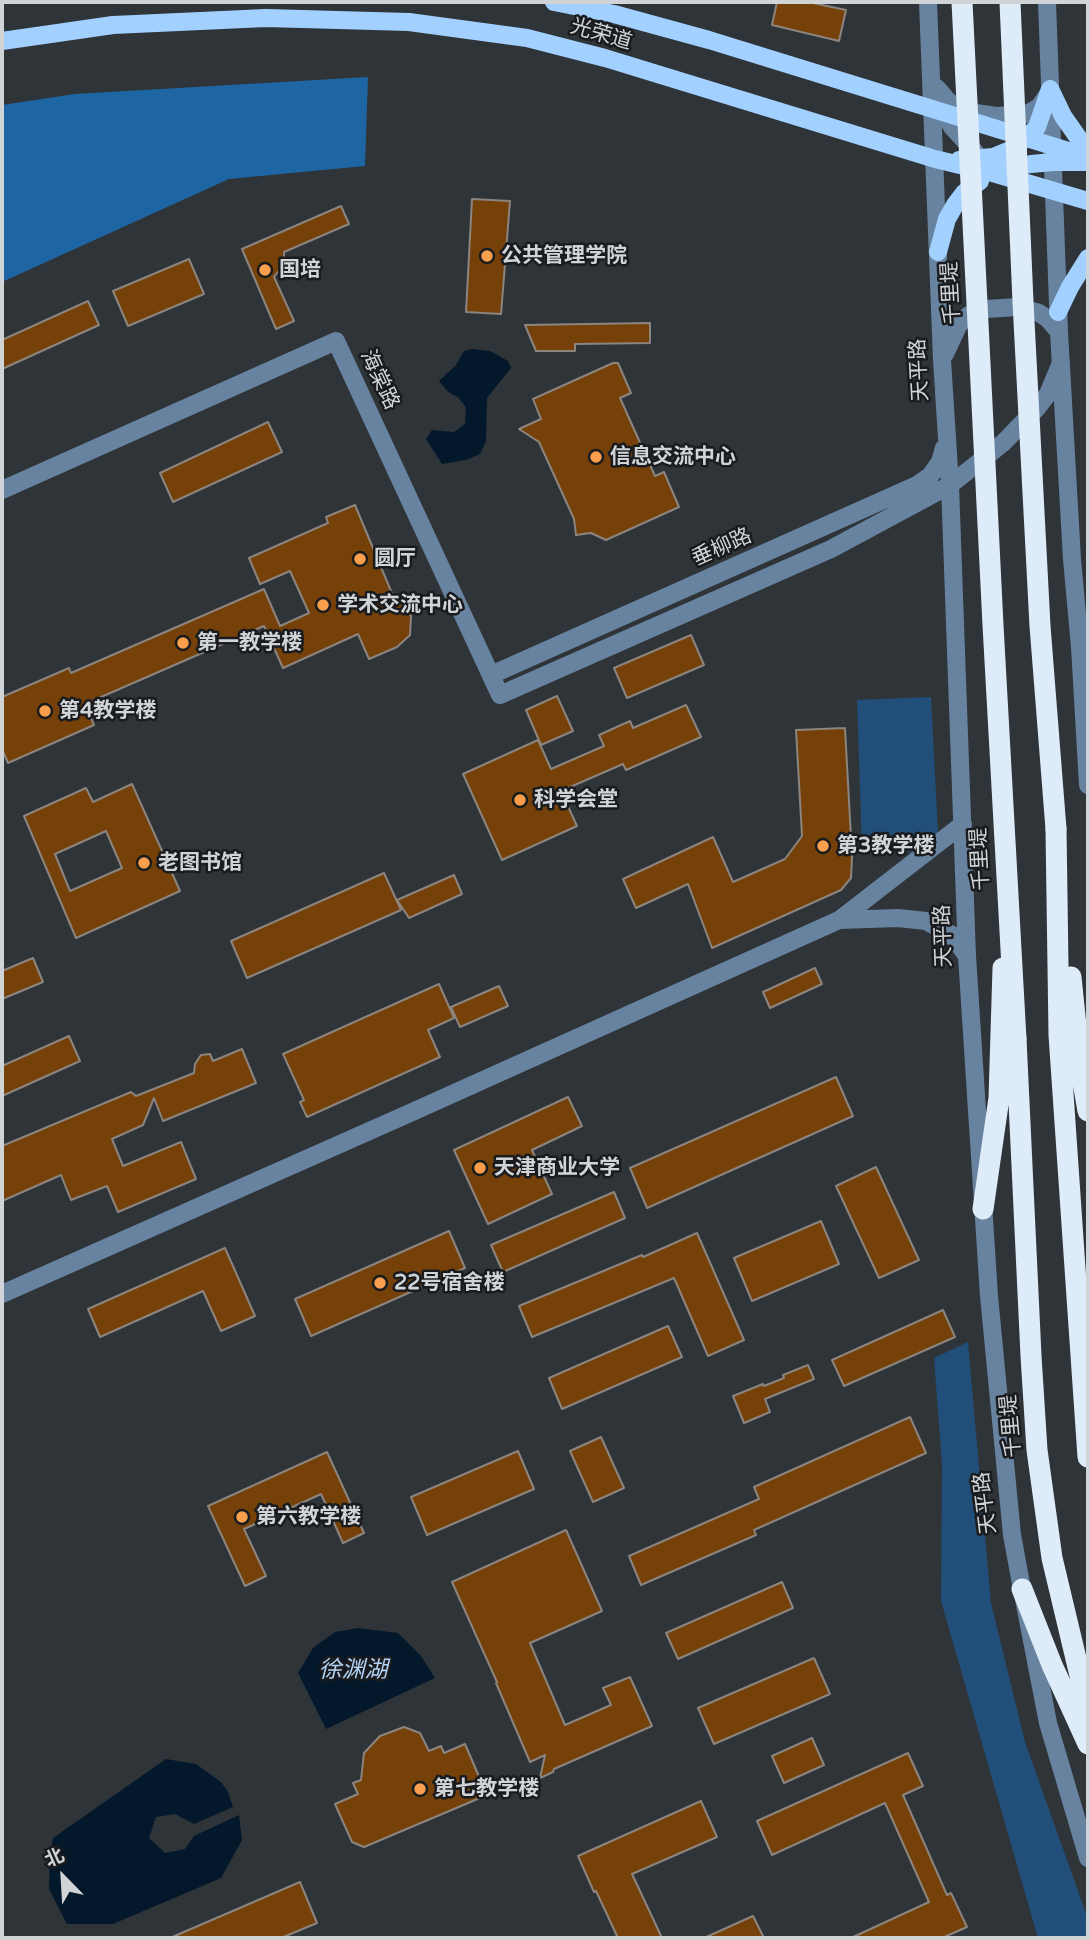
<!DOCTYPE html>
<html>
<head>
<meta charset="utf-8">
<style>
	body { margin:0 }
	#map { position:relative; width:1090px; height:1940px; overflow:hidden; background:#2f3439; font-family:"Varela Round","Noto Sans SC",sans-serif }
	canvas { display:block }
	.frame { position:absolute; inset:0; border:4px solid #d1d4d7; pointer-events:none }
	.north { position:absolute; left:28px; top:1842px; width:70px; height:70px; -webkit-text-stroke:5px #191b1e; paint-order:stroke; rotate:336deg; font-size:19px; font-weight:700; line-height:28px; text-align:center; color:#d1d4d7 }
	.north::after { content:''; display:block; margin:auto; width:24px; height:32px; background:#d1d4d7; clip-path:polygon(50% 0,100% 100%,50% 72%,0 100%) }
</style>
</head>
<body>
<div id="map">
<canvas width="1090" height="1940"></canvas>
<div class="frame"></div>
<div class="north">北</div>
</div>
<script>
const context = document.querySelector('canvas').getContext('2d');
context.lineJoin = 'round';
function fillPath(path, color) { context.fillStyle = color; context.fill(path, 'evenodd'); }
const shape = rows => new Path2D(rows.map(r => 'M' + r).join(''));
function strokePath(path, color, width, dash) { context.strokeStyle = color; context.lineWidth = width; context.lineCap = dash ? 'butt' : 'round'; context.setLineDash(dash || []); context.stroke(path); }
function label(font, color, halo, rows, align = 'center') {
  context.font = font + ' "Varela Round","Noto Sans SC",sans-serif'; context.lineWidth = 5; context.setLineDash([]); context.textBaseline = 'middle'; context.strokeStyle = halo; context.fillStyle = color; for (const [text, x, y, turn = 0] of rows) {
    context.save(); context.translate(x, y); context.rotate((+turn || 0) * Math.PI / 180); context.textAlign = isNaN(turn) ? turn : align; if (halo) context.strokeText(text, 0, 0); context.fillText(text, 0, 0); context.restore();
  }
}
fillPath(shape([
	[931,697,939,852,862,851,857,700],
	[968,1342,991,1603,1025,1742,1088,1919,1088,1938,1038,1938,941,1601,942,1465,934,1358]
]), '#224f79');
fillPath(shape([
	[368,77,365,166,229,179,2,282,2,105,75,94]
]), '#1e66a3');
fillPath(shape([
	[472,349,490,351,508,361,511,368,487,398,486,441,480,454,466,460,442,464,426,439,432,430,454,432,465,424,466,408,459,398,448,392,439,381,456,365,464,351],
	[358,1628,398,1633,421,1656,435,1678,326,1729,298,1673,313,1648,335,1632],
	[166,1759,196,1764,221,1782,228,1792,233,1807,194,1824,175,1814,156,1817,149,1838,165,1853,185,1849,194,1836,239,1815,242,1840,221,1878,113,1924,67,1924,49,1889,50,1854,53,1838]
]), '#03182b');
const building = shape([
	[777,2,808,2,846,10,839,41,772,25,777,2],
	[472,199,510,201,501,314,466,312,472,199],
	[341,206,349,224,284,252,284,264,274,277,294,321,276,329,242,249,341,206],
	[189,259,204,294,128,326,113,291,189,259],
	[88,301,99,325,2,369,2,340,88,301],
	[650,323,650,343,575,344,575,351,536,351,525,325,650,323],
	[613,363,618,363,631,393,620,398,655,476,664,472,679,507,606,540,591,533,576,535,574,519,539,442,519,429,541,419,533,399,613,363],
	[268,422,282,452,173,502,160,473,268,422],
	[355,505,396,603,404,600,411,616,410,635,397,647,369,659,358,634,283,668,264,626,85,704,94,725,8,763,2,749,2,697,69,668,71,673,264,589,280,626,309,613,290,571,260,584,249,558,328,523,326,517,355,505],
	[691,635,704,665,627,698,614,668,691,635],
	[557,696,573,731,541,745,526,710,557,696],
	[686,705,701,737,626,770,623,764,561,791,577,826,502,860,463,774,538,740,551,769,604,746,599,735,630,721,633,728,686,705],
	[845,728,852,856,851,878,841,890,712,948,688,884,636,908,623,879,713,837,733,882,785,859,802,836,796,730,845,728],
	[132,784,180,891,76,938,24,816,86,788,93,802,132,784],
	[106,831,122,868,70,891,55,854,106,831],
	[384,873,401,910,247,978,231,941,384,873],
	[454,875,462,894,409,918,397,900,454,875],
	[33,958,43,982,2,999,2,971,33,958],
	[815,968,822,984,770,1008,763,992,815,968],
	[439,984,454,1018,428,1030,440,1057,307,1117,300,1102,304,1100,283,1054,439,984],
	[499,986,508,1006,460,1027,451,1007,499,986],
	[69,1036,80,1061,2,1096,2,1066,69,1036],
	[242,1049,256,1083,163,1121,154,1098,143,1125,112,1139,123,1166,181,1142,196,1179,118,1212,107,1186,71,1200,61,1175,2,1201,2,1146,131,1092,136,1096,194,1073,195,1064,201,1055,210,1054,213,1061,242,1049],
	[836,1077,853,1116,647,1208,630,1168,836,1077],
	[568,1097,582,1126,532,1150,552,1194,488,1224,454,1150,568,1097],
	[876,1167,919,1260,879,1278,836,1186,876,1167],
	[614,1192,625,1218,503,1272,491,1245,614,1192],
	[821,1221,839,1264,752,1301,734,1258,821,1221],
	[449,1231,465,1268,311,1336,295,1299,449,1231],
	[697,1233,744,1340,708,1356,674,1278,532,1337,519,1306,642,1255,643,1257,697,1233],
	[225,1248,255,1316,221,1331,203,1291,100,1337,88,1309,225,1248],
	[943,1310,955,1337,844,1386,832,1360,943,1310],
	[668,1326,682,1357,562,1409,549,1378,668,1326],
	[808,1365,814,1379,765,1399,770,1412,744,1423,733,1396,763,1384,764,1386,784,1378,783,1375,808,1365],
	[910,1417,926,1453,754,1530,756,1535,641,1585,629,1556,759,1499,754,1487,910,1417],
	[601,1437,624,1488,593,1502,570,1451,601,1437],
	[518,1451,534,1489,427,1535,411,1497,518,1451],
	[327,1452,364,1533,343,1543,321,1494,244,1529,266,1576,245,1586,208,1506,327,1452],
	[566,1530,602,1611,530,1643,565,1725,611,1705,603,1688,630,1677,652,1726,554,1769,553,1772,540,1778,545,1755,530,1762,496,1683,497,1682,452,1582,566,1530],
	[782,1582,793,1608,678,1659,666,1633,782,1582],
	[814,1658,830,1694,714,1744,698,1708,814,1658],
	[404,1727,420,1733,429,1751,441,1746,444,1753,465,1744,487,1795,364,1847,352,1842,335,1804,358,1794,353,1783,361,1780,364,1753,380,1736,404,1727],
	[812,1738,824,1765,784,1783,772,1756,812,1738],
	[908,1753,923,1786,903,1795,947,1895,951,1893,967,1927,942,1938,851,1938,929,1902,885,1803,772,1855,757,1821,908,1753],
	[701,1801,717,1837,632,1874,662,1938,618,1938,596,1891,594,1892,578,1856,701,1801],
	[300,1882,317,1923,281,1938,170,1938,300,1882],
	[753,1916,764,1938,704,1938,753,1916]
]);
fillPath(building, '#754109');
strokePath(building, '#8c857f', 2);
strokePath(shape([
	[928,2,942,360,950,485,967,956,989,1296,1012,1535,1022,1589,1048,1723,1088,1858],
	[1047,2,1059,332,1072,559,1080,647,1088,785],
	[937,88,949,102,959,107,976,113,996,116,1027,114,1039,107,1048,94],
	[939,102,952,127,975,152],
	[945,354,959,324,969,315,986,309,1018,307,1039,313,1048,319,1059,332],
	[2,490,336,341,500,695,831,549,950,485,1003,443,1037,408,1048,394,1061,363],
	[491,675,917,485,930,476,940,462,944,448],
	[839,920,898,918,926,921,952,935,967,956],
	[2,1294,410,1113,839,920,963,824]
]), '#67839f', 18);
strokePath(shape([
	[554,2,614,14,709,40,1088,157],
	[2,41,113,25,266,18,409,22,527,38,605,58,935,159,993,173,1088,201],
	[1050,89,1063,116,1079,139,1088,146],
	[959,160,993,157,1010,150,1026,138,1037,127,1050,89],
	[1005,169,1031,164,1053,162,1085,162],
	[938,252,947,219,955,205,964,193,980,181],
	[1058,312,1070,287,1088,258]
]), '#a2d0ff', 18);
strokePath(shape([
	[1056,829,1059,1035,1088,1457],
	[1071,977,1080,1065,1088,1111],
	[1016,1039,1031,1356,1037,1450,1052,1558,1088,1709],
	[983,1209,999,1098,1003,968],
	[1022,1589,1052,1665,1088,1744]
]), '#deebf9', 21);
strokePath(shape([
	[962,2,993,625,1016,1039],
	[1010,2,1023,302,1040,626,1056,829]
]), '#deebf9', 21);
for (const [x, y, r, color] of [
	[487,256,7,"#f99f4d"],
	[265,270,7,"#f99f4d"],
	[596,457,7,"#f99f4d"],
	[360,559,7,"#f99f4d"],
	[323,605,7,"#f99f4d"],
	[183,643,7,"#f99f4d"],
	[45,711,7,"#f99f4d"],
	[520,800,7,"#f99f4d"],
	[823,846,7,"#f99f4d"],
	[144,863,7,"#f99f4d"],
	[480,1168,7,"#f99f4d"],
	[380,1283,7,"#f99f4d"],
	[242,1517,7,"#f99f4d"],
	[420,1789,7,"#f99f4d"]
]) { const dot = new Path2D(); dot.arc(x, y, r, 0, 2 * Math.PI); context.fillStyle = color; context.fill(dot); strokePath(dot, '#191b1e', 2.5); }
label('21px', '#d1d4d7', '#191b1e', [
	["光荣道",601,35,16],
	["千里堤",952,293,-93],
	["天平路",920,370,-93],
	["海棠路",379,380,65],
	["垂柳路",722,548,-24],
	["千里堤",981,859,-93],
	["天平路",944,936,-92],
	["千里堤",1012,1426,-95],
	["天平路",986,1503,-97]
]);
label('bold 21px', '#d1d4d7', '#191b1e', [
	["公共管理学院",501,256],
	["国培",279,270],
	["信息交流中心",610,457],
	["圆厅",374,559],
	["学术交流中心",337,605],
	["第一教学楼",197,643],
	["第4教学楼",59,711],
	["科学会堂",534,800],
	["第3教学楼",837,846],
	["老图书馆",158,863],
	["天津商业大学",494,1168],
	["22号宿舍楼",394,1283],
	["第六教学楼",256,1517],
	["第七教学楼",434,1789]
], 'left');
label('italic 23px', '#b2d3f5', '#191b1e', [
	["徐渊湖",353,1671]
]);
</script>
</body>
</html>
